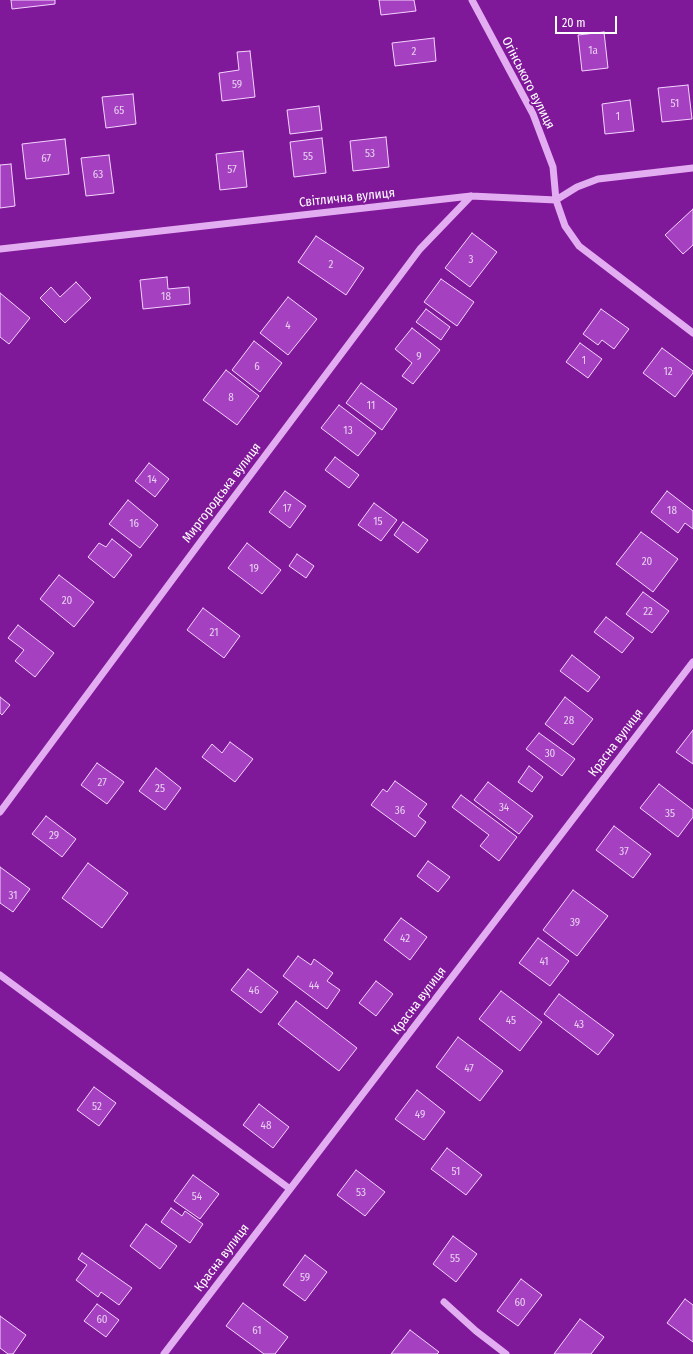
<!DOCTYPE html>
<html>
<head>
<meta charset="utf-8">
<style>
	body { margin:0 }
	#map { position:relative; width:693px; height:1354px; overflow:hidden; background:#80189a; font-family:"Fira Sans Condensed",sans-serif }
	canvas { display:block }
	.scale { position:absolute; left:555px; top:16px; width:62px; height:18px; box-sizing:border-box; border:2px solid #fff; border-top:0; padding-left:5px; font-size:12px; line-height:14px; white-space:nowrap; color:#fff; -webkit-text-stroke:3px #80189a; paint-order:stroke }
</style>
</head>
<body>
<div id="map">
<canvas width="693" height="1354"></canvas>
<div class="scale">20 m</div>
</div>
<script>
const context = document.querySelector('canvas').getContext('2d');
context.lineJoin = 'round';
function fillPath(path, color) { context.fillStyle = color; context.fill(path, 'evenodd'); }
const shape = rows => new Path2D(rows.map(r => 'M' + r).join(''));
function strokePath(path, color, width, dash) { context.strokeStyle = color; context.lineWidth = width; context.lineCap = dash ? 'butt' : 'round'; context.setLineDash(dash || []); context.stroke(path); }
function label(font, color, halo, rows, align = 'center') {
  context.font = font + ' "Fira Sans Condensed",sans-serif'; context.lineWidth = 4; context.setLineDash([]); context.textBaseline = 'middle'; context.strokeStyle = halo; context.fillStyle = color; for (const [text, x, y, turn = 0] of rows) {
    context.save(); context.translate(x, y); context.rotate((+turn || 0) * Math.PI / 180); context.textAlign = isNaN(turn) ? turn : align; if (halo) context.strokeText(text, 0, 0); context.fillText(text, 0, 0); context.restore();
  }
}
const building = shape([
	[11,0,55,0,55,4,12,9,11,0],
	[379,0,414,0,416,11,381,15,379,0],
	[604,32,608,68,582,71,578,35,604,32],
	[434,38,436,61,395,66,392,43,434,38],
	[250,51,255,97,222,101,219,73,239,70,237,52,250,51],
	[688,85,692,119,662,122,658,88,688,85],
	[133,94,136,124,106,128,102,97,133,94],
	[630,100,634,131,605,134,602,104,630,100],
	[319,106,322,130,290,134,287,110,319,106],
	[386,137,389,167,353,171,350,141,386,137],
	[322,138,326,173,294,177,290,142,322,138],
	[65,139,69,174,26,179,22,144,65,139],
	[243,151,247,187,220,190,216,154,243,151],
	[109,155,114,193,86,196,81,158,109,155],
	[11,164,15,206,0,208,0,165,11,164],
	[693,209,693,245,683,254,665,235,693,209],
	[472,233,497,252,470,287,445,268,472,233],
	[316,236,364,268,346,295,298,262,316,236],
	[167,277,168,289,189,287,190,304,143,309,140,280,167,277],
	[441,279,474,302,457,326,424,302,441,279],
	[76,282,91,298,65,323,40,298,51,287,60,297,76,282],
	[0,293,30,318,9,344,0,337,0,293],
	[288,297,317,319,288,355,260,333,288,297],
	[426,309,450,327,441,340,416,322,426,309],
	[601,309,629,329,614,349,602,340,598,345,583,334,601,309],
	[412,328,440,350,413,384,402,376,412,363,395,349,412,328],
	[254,341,282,363,260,392,232,370,254,341],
	[580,343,602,359,588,378,566,362,580,343],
	[662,348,693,371,693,373,675,397,643,373,662,348],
	[226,370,259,396,237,425,203,400,226,370],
	[361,383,397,409,382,430,346,403,361,383],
	[339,405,376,433,358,456,321,428,339,405],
	[335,457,359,475,349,488,325,470,335,457],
	[149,463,169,479,155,497,135,481,149,463],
	[285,491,306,506,290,528,269,512,285,491],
	[667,491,693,511,693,529,685,523,678,533,651,512,667,491],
	[128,500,158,525,140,548,109,524,128,500],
	[374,503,397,520,381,541,358,525,374,503],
	[403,522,428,540,418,553,394,535,403,522],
	[641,532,678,559,653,592,616,564,641,532],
	[112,539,132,555,114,578,88,557,99,543,106,547,112,539],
	[247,543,281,570,262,594,228,568,247,543],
	[297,554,314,566,306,578,289,566,297,554],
	[59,575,94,602,74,627,40,599,59,575],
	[643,592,669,611,652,633,626,614,643,592],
	[203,608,240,636,224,658,187,630,203,608],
	[606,617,634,638,622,653,594,632,606,617],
	[18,625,54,653,35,677,15,661,24,650,8,638,18,625],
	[572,655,600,677,588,692,560,671,572,655],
	[0,697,10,705,2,715,0,713,0,697],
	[565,697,593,719,573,745,545,724,565,697],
	[693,730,693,764,676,752,693,730],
	[539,733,575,759,562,776,526,749,539,733],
	[230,742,253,759,235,782,202,757,212,744,222,753,230,742],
	[97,763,124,782,107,804,81,785,97,763],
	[529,766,543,777,532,792,518,782,529,766],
	[156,768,181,788,165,810,139,791,156,768],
	[395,781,427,804,418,816,426,822,415,837,371,805,383,789,387,792,395,781],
	[488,782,533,816,519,834,474,800,488,782],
	[659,784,693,810,693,817,678,837,640,808,659,784],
	[461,795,517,837,499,861,480,846,489,835,452,807,461,795],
	[46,816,76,839,62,857,32,834,46,816],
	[614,826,651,854,633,878,596,850,614,826],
	[428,861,450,877,438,892,417,876,428,861],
	[88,863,128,893,102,928,62,898,88,863],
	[0,867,30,889,13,912,0,903,0,867],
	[573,890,608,916,577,956,543,930,573,890],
	[401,918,427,937,410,960,384,940,401,918],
	[538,938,569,961,550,986,519,963,538,938],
	[298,956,311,965,314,959,333,973,327,981,340,990,327,1009,283,976,298,956],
	[248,969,278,992,261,1013,231,990,248,969],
	[376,981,393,994,376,1016,359,1003,376,981],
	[501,991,542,1022,520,1051,479,1019,501,991],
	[559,994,614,1035,598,1055,544,1014,559,994],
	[296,1001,357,1048,339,1071,278,1024,296,1001],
	[458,1037,503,1071,480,1101,436,1067,458,1037],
	[94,1087,116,1103,99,1126,77,1110,94,1087],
	[417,1090,445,1112,424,1140,395,1119,417,1090],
	[259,1104,289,1127,273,1148,243,1125,259,1104],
	[447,1148,482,1175,466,1195,431,1169,447,1148],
	[356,1170,385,1192,365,1216,337,1195,356,1170],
	[193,1175,219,1194,200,1219,174,1201,193,1175],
	[171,1208,182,1216,185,1211,203,1224,190,1243,161,1222,171,1208],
	[146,1224,177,1246,160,1269,130,1246,146,1224],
	[453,1236,477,1254,456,1282,433,1264,453,1236],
	[82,1253,132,1288,119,1305,101,1292,98,1297,76,1280,87,1265,78,1259,82,1253],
	[305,1255,327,1272,305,1301,283,1285,305,1255],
	[521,1279,542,1295,518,1326,497,1311,521,1279],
	[685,1299,693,1305,693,1342,667,1323,685,1299],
	[243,1303,288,1337,275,1354,264,1354,226,1326,243,1303],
	[97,1304,119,1320,106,1337,84,1321,97,1304],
	[0,1316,26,1335,13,1354,8,1354,0,1348,0,1316],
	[580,1319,604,1337,591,1354,554,1354,580,1319],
	[410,1330,439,1352,437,1354,391,1354,410,1330]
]);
fillPath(building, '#a541c1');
strokePath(building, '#f3d5fc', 1);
strokePath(shape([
	[472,0,533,114,553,167,556,200,565,226,579,246,693,333],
	[0,249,471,196,556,200,577,187,598,179,693,168],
	[0,812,207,533,420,249,471,196],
	[0,975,290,1189],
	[444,1302,476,1331,506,1354],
	[164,1354,693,662]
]), '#e3adf1', 7);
label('11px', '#e8d0f0', null, [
	["1а",593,51],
	["2",414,52],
	["59",237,85],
	["51",675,104],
	["65",119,111],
	["1",618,117],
	["53",370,154],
	["55",308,157],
	["67",46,159],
	["57",232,170],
	["63",98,175],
	["3",471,260],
	["2",331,265],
	["18",166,297],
	["4",288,326],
	["9",419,357],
	["1",584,361],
	["6",257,367],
	["12",668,372],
	["8",231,398],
	["11",371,406],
	["13",348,431],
	["14",152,480],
	["17",287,509],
	["18",672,511],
	["15",378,522],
	["16",134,524],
	["20",647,562],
	["19",254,569],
	["20",67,601],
	["22",648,612],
	["21",214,633],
	["28",569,721],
	["30",550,754],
	["27",102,783],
	["25",160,789],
	["34",504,808],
	["36",400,811],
	["35",670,814],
	["29",54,836],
	["37",624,852],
	["31",13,896],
	["39",575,923],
	["42",405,939],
	["41",544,962],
	["44",314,986],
	["46",254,991],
	["45",511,1021],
	["43",579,1025],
	["47",469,1069],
	["52",97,1107],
	["49",420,1115],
	["48",266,1126],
	["51",456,1172],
	["53",361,1193],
	["54",197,1197],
	["55",455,1259],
	["59",305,1278],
	["60",520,1303],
	["60",102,1320],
	["61",257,1331]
]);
label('13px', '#fff', '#80189a', [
	["Огінського вулиця",528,83,63],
	["Світлична вулиця",347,198,-6],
	["Миргородська вулиця",222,493,-53],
	["Красна вулиця",616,743,-53],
	["Красна вулиця",419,1001,-53],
	["Красна вулиця",222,1258,-53]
]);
</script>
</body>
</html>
